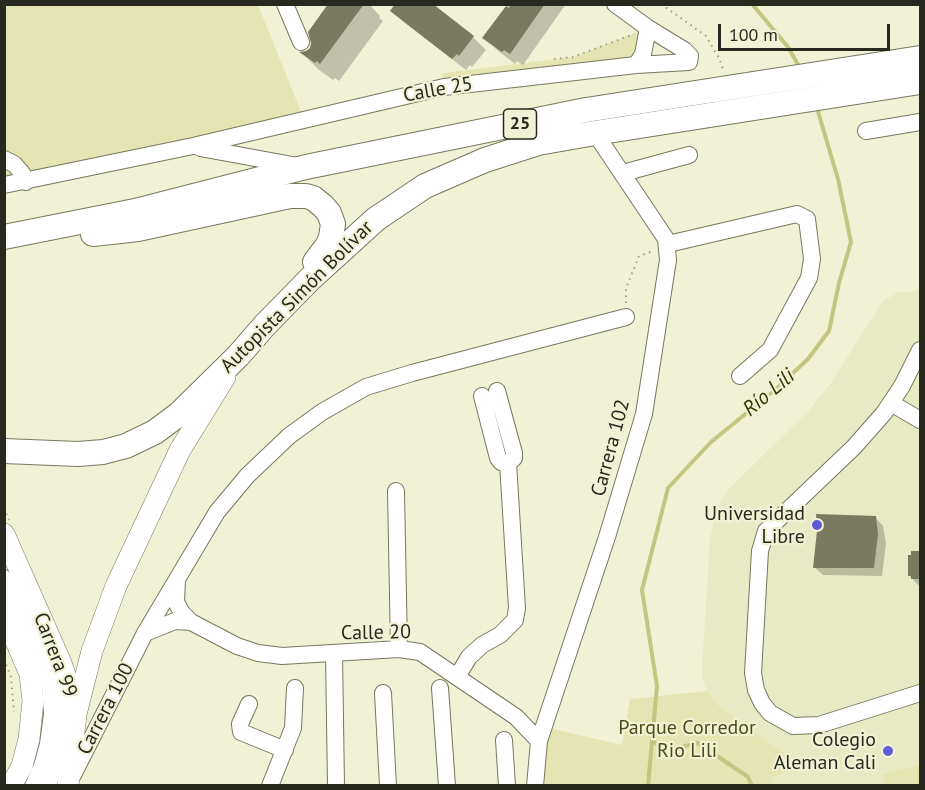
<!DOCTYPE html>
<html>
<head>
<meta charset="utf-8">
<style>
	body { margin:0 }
	#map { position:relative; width:925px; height:790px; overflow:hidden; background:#f1f2d5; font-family:"PT Sans",sans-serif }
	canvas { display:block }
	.frame { position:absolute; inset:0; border:6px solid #28291e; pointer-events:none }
	.scale { position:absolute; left:718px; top:24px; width:172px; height:27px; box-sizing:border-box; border:3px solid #28291e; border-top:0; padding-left:8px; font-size:18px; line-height:21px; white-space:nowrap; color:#28291e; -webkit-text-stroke:4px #f1f2d5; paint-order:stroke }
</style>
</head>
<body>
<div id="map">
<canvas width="925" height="790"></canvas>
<div class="frame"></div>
<div class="scale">100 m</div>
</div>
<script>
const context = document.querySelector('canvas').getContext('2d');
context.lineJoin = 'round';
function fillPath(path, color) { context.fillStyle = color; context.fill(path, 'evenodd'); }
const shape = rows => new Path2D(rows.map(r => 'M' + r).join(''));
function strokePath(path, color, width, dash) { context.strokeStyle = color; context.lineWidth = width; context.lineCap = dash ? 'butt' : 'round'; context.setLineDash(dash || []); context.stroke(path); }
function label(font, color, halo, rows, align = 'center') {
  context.font = font + ' "PT Sans",sans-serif'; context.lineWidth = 4.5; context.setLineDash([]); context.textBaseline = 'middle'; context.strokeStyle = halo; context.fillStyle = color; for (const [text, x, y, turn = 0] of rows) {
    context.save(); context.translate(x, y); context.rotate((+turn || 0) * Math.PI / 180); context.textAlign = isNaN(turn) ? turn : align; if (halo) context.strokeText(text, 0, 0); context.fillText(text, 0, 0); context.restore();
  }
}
fillPath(shape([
	[920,291,920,785,775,786,770,778,791,770,788,756,719,706,707,691,703,680,702,670,710,538,716,512,721,500,729,489,809,410,830,384,883,301,899,292]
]), '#e8eac5');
fillPath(shape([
	[5,5,258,5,304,119,5,185],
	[648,28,636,65,444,87,443,73,573,57],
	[707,691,719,706,788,756,792,770,771,778,775,785,535,786,544,727,622,745,630,699],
	[920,764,920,785,885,785,882,775]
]), '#e4e5b2');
fillPath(shape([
	[329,4,369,4,380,16,379,18,383,21,339,81,335,78,333,80,319,70,302,53,311,49],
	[431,4,473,37,486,50,472,67,470,65,466,70,405,23,392,11],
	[508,4,566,4,523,65,517,61,515,64,497,50,484,38],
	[875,517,883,526,886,543,882,576,823,575,814,567],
	[920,553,920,587,909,575]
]), '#0003');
strokePath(shape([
	[752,4,788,47,800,68],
	[652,742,673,749,698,743,748,777,752,786],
	[648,786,657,686,642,590,668,488,711,442,775,390,808,359,829,331,839,283,851,242,838,179,817,108]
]), '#c3c580', 4);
fillPath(shape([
	[328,4,364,4,320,64,317,61,315,63,299,52,306,51,310,48,311,43,308,32],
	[395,4,433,4,474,36,459,56,457,54,452,59,390,11],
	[511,4,545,4,510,54,504,50,502,52,482,38,506,6,509,8],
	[816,514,876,516,878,534,874,568,813,568,817,531],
	[911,551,921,551,921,579,911,579,911,576,908,576,908,555,911,555]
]), '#797a60');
const minor = shape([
	[285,4,301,42],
	[636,65,643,54,648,28],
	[866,131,920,122],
	[200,148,298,166],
	[4,159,14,164,22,173,26,182],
	[623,173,689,155],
	[4,185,193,146,444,87,636,65,689,62,690,56,684,50,648,28,615,4],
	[668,244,797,214,807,219,812,259,809,278,770,350,740,376],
	[920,350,902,386,884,413,854,447,766,531,760,551,753,673,756,690,762,703,770,713,793,726,819,725,920,693],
	[482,396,498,458,501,462,508,463],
	[891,403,920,420],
	[396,491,399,649],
	[4,578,46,672,50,686,52,714,48,744,42,766,33,786],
	[177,580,176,602,182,613,191,622,237,646,258,653,282,656,399,649,420,652,516,717,539,741],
	[145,633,175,621,191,622],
	[334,654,336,786],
	[457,677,469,657,482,645,500,635,515,620,517,608,508,463,514,458,514,453,497,391],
	[440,688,447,786],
	[383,693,388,786],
	[249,704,240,724,241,732,285,750],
	[504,740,507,786],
	[73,775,145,633,217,512,247,476,289,436,322,412,366,387,412,373,626,317],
	[48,786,61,747,65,714,63,693],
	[270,786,293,728,295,688],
	[535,786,539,741,607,537,644,414,668,260,666,239,595,133]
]);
const major = shape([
	[4,534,61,663,72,696,76,714,68,786],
	[4,613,30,674,33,701,29,739,22,766,11,786],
	[76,714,92,651,116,586,180,450,225,377]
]);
const highway = shape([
	[93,234,138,229,290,196,306,196,313,198,323,206,329,213,333,224,331,237,328,245,315,262],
	[4,237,135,211,306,167,586,110,920,58],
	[4,451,78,454,103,452,126,446,155,432,179,414,238,356,265,325,311,278,376,219,425,186,485,160,538,143,595,133,920,82]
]);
strokePath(minor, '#77785e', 18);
strokePath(major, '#77785e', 22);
strokePath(highway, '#77785e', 26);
strokePath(shape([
	[661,4,706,36,719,58,724,72],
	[554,59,573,57,634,34],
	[626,303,626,288,639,256,653,251],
	[4,508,9,520],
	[4,659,11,677,14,712]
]), '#9e9f89', 2, [1.5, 4.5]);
strokePath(minor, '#fff', 16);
strokePath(major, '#fff', 21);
strokePath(highway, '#fff', 24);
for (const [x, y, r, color] of [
	[817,525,6,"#5c5dd5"],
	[888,751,6,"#5c5dd5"]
]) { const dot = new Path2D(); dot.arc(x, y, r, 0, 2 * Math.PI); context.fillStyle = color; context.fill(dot); strokePath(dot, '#f1f2d5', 2); }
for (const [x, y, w] of [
	[520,124,33]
]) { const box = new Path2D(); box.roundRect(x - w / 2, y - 15, w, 30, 4.5); context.fillStyle = '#f1f2d5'; context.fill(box); strokePath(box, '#28291e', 1.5); }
label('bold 18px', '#28291e', null, [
	["25",520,124]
]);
label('20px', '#28291e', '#f1f2d5', [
	["Calle 25",438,90,-10],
	["Autopista Simón Bolívar",297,297,-45],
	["Carrera 102",611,448,-75],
	["Calle 20",376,633,-1],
	["Carrera 99",55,655,69],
	["Carrera 100",106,709,-63]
]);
label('20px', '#28291e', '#f1f2d5', [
	["Universidad",805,514],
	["Libre",805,537],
	["Colegio",876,740],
	["Aleman Cali",876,763]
], 'right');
label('20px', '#4b4b17', '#f1f2d5', [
	["Parque Corredor",687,728],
	["Rio Lili",687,751]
]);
label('italic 21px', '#353500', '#f1f2d5', [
	["Río Lili",769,393,-40]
]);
</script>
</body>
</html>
